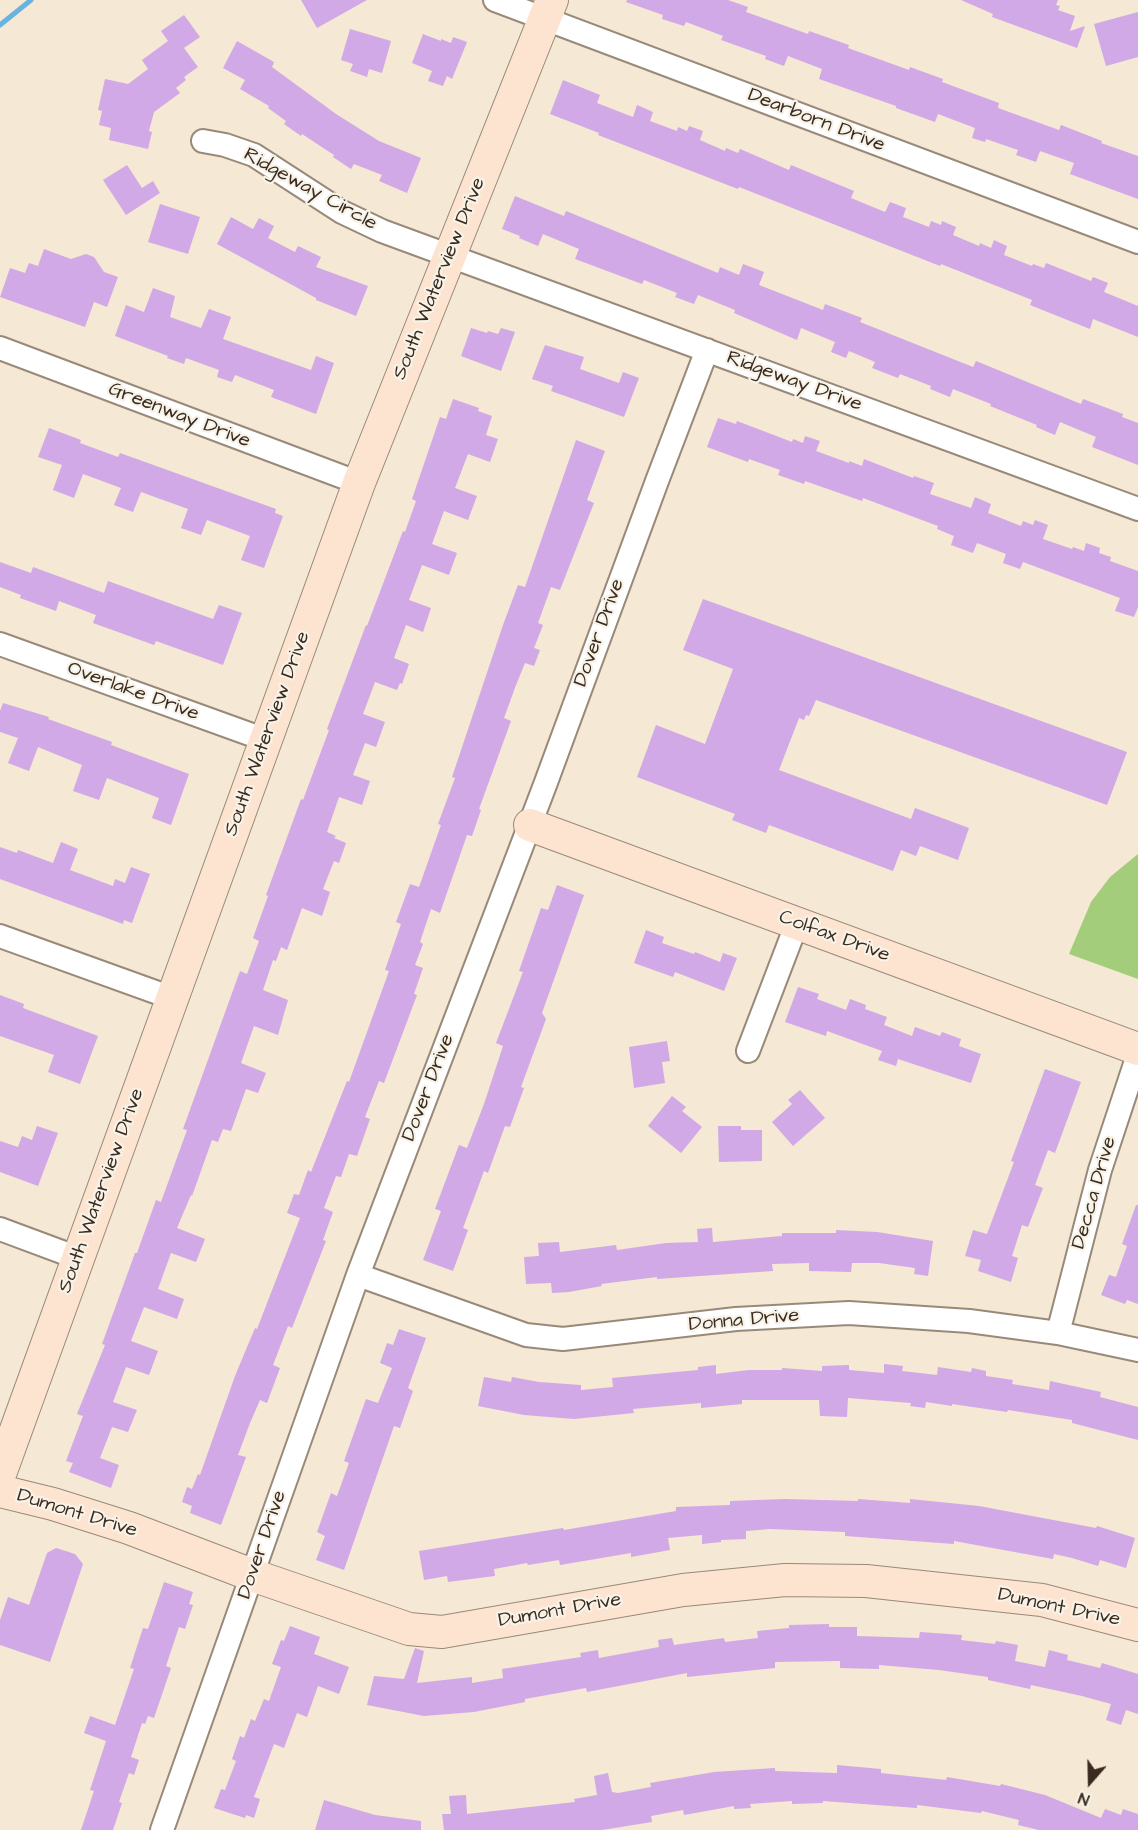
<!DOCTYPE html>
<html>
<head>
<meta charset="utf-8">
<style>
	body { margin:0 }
	#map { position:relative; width:1138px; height:1830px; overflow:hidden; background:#f5e8d4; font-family:"Architects Daughter",sans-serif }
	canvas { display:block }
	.north { position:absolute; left:1060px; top:1752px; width:60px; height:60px; -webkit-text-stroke:4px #f7f3e8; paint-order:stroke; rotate:200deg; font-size:16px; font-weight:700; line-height:24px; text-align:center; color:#3b2a1e }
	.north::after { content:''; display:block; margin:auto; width:21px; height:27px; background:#3b2a1e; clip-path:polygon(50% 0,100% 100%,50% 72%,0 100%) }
</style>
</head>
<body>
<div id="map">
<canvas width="1138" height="1830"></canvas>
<div class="north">N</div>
</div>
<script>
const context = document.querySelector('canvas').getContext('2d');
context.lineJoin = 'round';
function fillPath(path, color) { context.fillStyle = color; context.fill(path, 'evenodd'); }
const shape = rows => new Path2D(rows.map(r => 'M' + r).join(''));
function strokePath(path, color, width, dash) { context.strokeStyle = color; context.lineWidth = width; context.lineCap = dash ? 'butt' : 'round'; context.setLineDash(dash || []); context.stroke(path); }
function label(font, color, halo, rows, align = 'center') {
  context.font = font + ' "Architects Daughter",sans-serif'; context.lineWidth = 4.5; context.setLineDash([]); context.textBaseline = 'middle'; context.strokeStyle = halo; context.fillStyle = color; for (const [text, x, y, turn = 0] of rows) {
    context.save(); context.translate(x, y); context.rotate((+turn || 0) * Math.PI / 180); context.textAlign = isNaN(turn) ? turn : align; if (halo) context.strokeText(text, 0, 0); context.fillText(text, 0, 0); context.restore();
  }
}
fillPath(shape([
	[1138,854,1138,979,1069,954,1091,902,1110,877]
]), '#a3cd7a');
strokePath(shape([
	[0,25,31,0]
]), '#67b4e1', 5);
fillPath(shape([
	[301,0,367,0,317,28],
	[627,0,728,0,748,7,746,12,808,34,809,31,849,45,848,48,909,70,910,67,943,79,942,82,999,103,998,108,1059,130,1061,125,1102,141,1101,143,1138,156,1138,199,1070,174,1074,163,1040,151,1036,162,1016,155,1018,150,986,139,985,142,972,138,975,128,938,114,935,122,896,108,896,106,819,79,822,69,788,56,784,66,765,59,766,56,721,40,723,36,686,22,684,26,662,19,663,15,626,2],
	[961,0,1058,0,1056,5,1060,6,1058,10,1075,16,1070,31,1085,26,1077,48,992,17,993,14],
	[1138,12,1138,57,1106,66,1094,24],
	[184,15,200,37,184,48,198,67,184,77,186,80,176,88,180,93,154,112,149,131,152,132,148,149,109,140,111,128,99,125,102,111,98,110,105,79,128,84,148,69,142,60,168,41,161,31],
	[350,29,391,41,382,73,369,69,367,77,350,71,353,64,341,60],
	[423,34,441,41,441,39,451,43,453,37,467,42,452,79,447,76,443,86,428,81,432,71,412,63],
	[237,41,274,62,272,67,336,114,379,141,421,158,407,193,379,181,382,175,354,164,351,169,333,157,334,155,302,134,301,136,284,124,286,121,268,108,269,106,240,89,245,80,223,68],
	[563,80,600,95,597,103,633,117,637,105,653,112,650,121,677,131,678,127,687,131,689,126,703,131,700,140,725,151,726,148,738,153,740,149,789,170,791,165,854,191,851,198,885,212,890,202,906,208,903,217,929,227,931,221,941,225,942,221,956,227,953,235,979,246,980,243,991,248,994,240,1007,246,1004,255,1032,266,1033,264,1044,268,1046,263,1091,281,1093,277,1108,283,1104,292,1138,306,1138,337,1093,319,1090,329,1030,305,1032,300,941,264,940,266,739,187,738,189,598,135,599,133,550,114],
	[127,165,142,188,153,181,160,193,126,215,103,180],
	[515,196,564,216,566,211,718,273,720,267,739,275,743,264,764,272,759,285,823,310,825,304,862,318,860,322,973,367,976,361,1081,404,1083,399,1123,414,1122,417,1138,423,1138,465,1092,447,1096,437,1060,422,1055,435,1036,427,1037,425,990,406,991,404,953,389,950,397,930,389,931,386,900,374,898,378,872,368,875,362,849,351,846,358,831,352,835,342,801,328,797,340,734,313,735,310,698,295,694,304,675,297,677,293,644,280,642,284,575,259,579,249,543,234,538,246,519,238,520,236,502,229],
	[160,204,200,217,188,254,148,242],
	[231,217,253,229,259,218,274,226,268,238,295,252,298,246,321,257,316,267,368,286,356,316,316,300,316,298,217,244],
	[44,249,71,259,86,254,94,257,104,272,118,277,107,307,94,302,85,327,0,297,10,268,25,273,29,263,38,266],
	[153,288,175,296,170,317,201,328,209,309,231,317,223,339,311,370,316,356,334,363,316,414,271,397,274,390,235,375,232,382,217,377,219,370,186,358,184,364,167,358,168,356,115,336,126,305,144,312],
	[471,328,487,333,488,331,498,334,501,328,515,332,501,371,461,356],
	[545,345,584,357,580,369,619,383,623,372,639,378,624,417,551,391,553,386,532,379],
	[453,399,479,408,478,411,492,416,486,435,498,439,490,462,468,454,455,488,477,496,468,520,444,511,432,544,457,553,449,575,422,565,409,600,431,608,423,632,406,625,394,658,409,664,402,684,400,683,397,690,375,682,363,714,385,722,376,747,365,743,353,775,370,781,362,805,339,797,327,832,336,836,334,838,346,843,339,863,334,861,323,889,330,892,322,916,302,908,287,950,281,947,276,961,273,960,263,990,288,1000,278,1035,254,1026,241,1063,266,1073,258,1093,246,1089,231,1131,223,1129,218,1142,212,1140,192,1196,191,1195,177,1228,205,1239,196,1262,171,1253,158,1289,184,1299,177,1319,144,1307,131,1341,158,1351,149,1375,126,1367,113,1402,137,1410,128,1432,112,1427,100,1458,119,1465,111,1488,69,1472,73,1463,66,1461,83,1416,77,1414,105,1345,102,1344,135,1253,137,1253,156,1200,161,1202,187,1130,183,1129,240,971,247,974,259,941,253,938,268,896,266,895,301,799,303,800,329,730,327,729,366,625,367,626,403,531,405,532,416,501,412,499,440,417,446,419],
	[718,418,736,424,737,421,792,442,793,439,803,443,805,436,820,441,816,451,849,463,849,461,862,466,864,459,913,478,914,476,934,483,930,494,971,508,975,497,991,504,988,513,1021,526,1023,521,1033,525,1035,520,1048,525,1043,539,1072,549,1073,547,1084,551,1086,543,1100,548,1099,553,1111,557,1110,561,1138,571,1138,607,1134,617,1115,611,1120,598,1023,562,1020,569,1003,563,1006,554,977,543,973,553,951,545,954,536,937,529,938,526,863,498,862,501,805,481,804,484,778,475,780,470,749,459,748,462,707,447],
	[49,428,81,440,80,443,118,457,120,453,276,509,275,513,283,516,264,568,241,560,250,536,207,520,201,535,181,528,188,509,141,492,133,512,114,505,121,488,83,474,74,498,53,490,62,465,38,457],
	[576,440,605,451,587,500,594,503,560,590,551,587,538,623,543,625,534,648,540,650,534,666,525,663,516,685,504,718,511,721,479,809,481,810,472,836,467,835,440,913,431,909,420,942,423,944,415,965,423,968,414,994,417,995,384,1083,379,1081,365,1117,370,1119,357,1156,349,1154,341,1177,336,1176,324,1208,333,1212,323,1240,326,1241,292,1328,288,1326,273,1365,280,1368,267,1403,260,1400,250,1423,238,1455,246,1457,221,1525,190,1513,192,1506,182,1502,187,1487,192,1489,198,1474,200,1475,235,1376,255,1328,257,1329,300,1218,287,1213,294,1194,299,1195,308,1170,311,1172,347,1081,349,1082,389,971,385,970,401,924,396,922,410,884,419,887,441,825,438,824,455,778,452,777,503,625,518,585,525,587],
	[0,562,31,573,33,567,104,593,108,581,213,619,219,605,242,613,223,665,156,641,154,645,93,623,96,615,59,601,56,611,20,598,21,595,0,587],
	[703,599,1127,752,1107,805,816,700,809,716,806,715,804,720,799,718,779,770,911,819,915,808,969,828,958,860,920,846,916,856,901,850,893,871,769,825,766,833,732,820,735,814,637,777,656,725,705,744,733,669,683,650],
	[3,703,49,717,48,719,112,742,111,745,189,774,171,825,152,818,159,798,107,778,99,800,73,791,82,765,38,747,29,771,8,763,18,738,0,732,0,711],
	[61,842,78,849,70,870,113,886,115,879,125,883,131,867,150,874,132,923,124,920,123,924,0,879,0,847,17,853,18,850,53,863],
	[557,885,584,895,542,1013,546,1019,521,1087,524,1088,510,1127,505,1126,488,1173,484,1171,463,1228,468,1230,453,1271,423,1260,441,1211,435,1209,459,1145,467,1148,484,1104,503,1046,496,1043,523,972,519,971,541,908,548,910],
	[646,930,664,937,662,943,694,954,695,952,720,962,723,953,737,958,724,991,675,972,673,977,634,963],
	[798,987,819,994,817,999,846,1010,850,999,866,1005,865,1009,887,1017,884,1025,912,1036,915,1027,940,1036,942,1032,961,1039,959,1046,981,1054,971,1083,898,1059,896,1066,878,1060,882,1051,827,1031,826,1036,785,1022],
	[0,995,24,1004,23,1008,98,1036,80,1084,48,1072,54,1055,0,1036],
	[667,1041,670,1061,662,1062,665,1083,634,1088,629,1047],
	[1045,1069,1081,1082,1055,1153,1048,1150,1035,1185,1043,1188,1028,1227,1022,1225,1012,1256,1018,1258,1011,1282,978,1271,981,1260,965,1256,973,1230,987,1234,1014,1162,1011,1161],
	[800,1090,825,1118,793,1146,772,1122,792,1104,788,1100],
	[672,1096,686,1107,682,1111,702,1127,681,1153,648,1126],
	[37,1126,58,1133,38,1186,0,1172,0,1141,18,1147,22,1136,32,1140],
	[718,1126,741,1126,741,1130,762,1130,762,1161,719,1162],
	[1136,1205,1138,1205,1138,1304,1127,1300,1125,1304,1101,1295,1109,1275,1116,1277,1127,1246,1122,1244],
	[712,1228,713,1242,782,1236,782,1233,836,1233,836,1230,877,1232,933,1241,928,1276,914,1274,915,1268,879,1263,852,1263,851,1272,809,1271,809,1263,772,1264,773,1271,657,1279,657,1277,601,1284,602,1286,569,1292,552,1293,551,1283,526,1284,524,1257,539,1256,538,1243,559,1242,560,1252,616,1245,617,1250,666,1243,698,1242,697,1229],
	[399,1329,426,1338,408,1388,413,1391,400,1428,394,1426,344,1570,316,1560,325,1536,317,1532,331,1493,337,1496,349,1463,344,1461,366,1399,378,1403,392,1368,380,1363,387,1343,393,1345],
	[884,1364,903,1366,902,1371,937,1375,938,1367,971,1372,972,1368,986,1371,986,1376,1013,1380,1012,1384,1049,1390,1050,1381,1101,1392,1100,1397,1138,1407,1138,1440,1072,1423,1072,1420,1008,1410,1007,1412,952,1404,952,1406,926,1402,925,1408,910,1406,911,1403,848,1398,847,1417,820,1416,819,1400,742,1400,742,1404,701,1408,701,1403,633,1409,634,1413,574,1419,524,1415,478,1406,484,1377,511,1382,512,1377,539,1382,581,1385,581,1390,613,1387,612,1378,698,1370,698,1367,716,1365,716,1374,749,1370,782,1370,782,1368,822,1371,822,1366,849,1365,849,1370,884,1373],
	[785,1499,858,1501,858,1499,910,1503,910,1499,979,1506,1096,1528,1097,1526,1135,1538,1126,1568,1100,1560,1098,1566,1072,1558,1054,1554,1053,1559,954,1541,954,1544,845,1536,845,1532,770,1529,746,1531,746,1539,721,1540,721,1542,702,1544,702,1535,668,1538,670,1550,631,1557,631,1553,560,1565,559,1560,528,1565,527,1563,494,1569,495,1576,448,1582,447,1576,424,1580,419,1551,563,1528,564,1530,676,1511,676,1507,730,1505,730,1501],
	[56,1548,75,1554,83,1564,50,1662,0,1645,0,1620,8,1597,29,1605,47,1553],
	[164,1582,193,1592,189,1604,193,1605,185,1629,179,1627,166,1666,171,1668,154,1718,148,1716,145,1724,142,1723,131,1757,139,1760,134,1775,129,1773,119,1802,122,1803,113,1830,81,1830,94,1791,90,1790,106,1741,84,1733,90,1716,115,1725,134,1669,130,1668,143,1628,148,1629],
	[829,1624,829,1627,857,1627,857,1636,919,1638,920,1632,962,1635,961,1640,995,1644,996,1641,1018,1645,1015,1661,1045,1667,1049,1650,1068,1655,1067,1660,1100,1668,1102,1663,1138,1674,1138,1714,1126,1710,1121,1725,1106,1720,1111,1704,1082,1696,1031,1685,1030,1689,988,1680,988,1677,939,1670,879,1665,879,1669,840,1668,840,1661,775,1662,775,1668,687,1677,687,1673,587,1692,586,1688,525,1699,525,1702,474,1712,424,1716,367,1705,374,1676,404,1679,415,1648,424,1651,417,1683,472,1677,472,1683,503,1678,502,1669,581,1657,580,1653,598,1650,599,1658,659,1647,658,1640,672,1638,674,1645,724,1638,725,1642,758,1638,757,1631,789,1628,789,1625],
	[290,1626,320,1637,314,1654,349,1667,339,1694,318,1686,307,1717,297,1713,284,1748,274,1744,254,1797,260,1799,254,1818,246,1815,245,1818,214,1808,221,1789,225,1790,236,1761,232,1759,240,1736,244,1738,251,1719,255,1721,264,1699,269,1701,281,1667,272,1664,281,1640,284,1641],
	[837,1765,881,1769,881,1773,946,1780,947,1777,1000,1786,1001,1784,1045,1795,1101,1818,1105,1809,1121,1815,1123,1809,1138,1814,1138,1830,1039,1830,1018,1825,1019,1820,982,1811,981,1813,917,1805,917,1808,823,1801,823,1803,792,1804,792,1801,750,1804,751,1808,734,1809,734,1806,684,1815,683,1810,651,1816,652,1822,602,1830,444,1830,442,1814,451,1814,449,1796,466,1795,467,1814,575,1802,574,1799,597,1795,594,1776,608,1773,612,1792,618,1793,651,1787,650,1783,714,1772,775,1768,775,1771,837,1773],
	[324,1800,375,1815,421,1821,421,1830,315,1830]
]), '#d0a9e6');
const street = shape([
	[495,0,1138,242],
	[203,141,225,145,254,155,342,212,382,231,1138,509],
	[0,348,359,483],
	[0,644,266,740],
	[0,936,172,998],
	[748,1051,797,923],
	[0,1229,78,1258],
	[358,1275,526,1335,563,1339,736,1319,849,1313,969,1321,1058,1333,1138,1350],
	[1058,1333,1100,1170,1138,1055],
	[162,1830,358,1275,545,785,657,481,707,350]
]);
const secondary = shape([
	[530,825,1138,1049],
	[0,1474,359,483,552,0],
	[0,1491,53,1504,129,1528,252,1575,409,1629,442,1632,683,1590,785,1580,866,1581,1042,1600,1138,1625]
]);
strokePath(street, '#988979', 26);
strokePath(secondary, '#988979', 34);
strokePath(street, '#fff', 22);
strokePath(secondary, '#fde4d0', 32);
label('20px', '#3b2a1e', '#f7f3e8', [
	["Dearborn Drive",816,121,21],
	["Ridgeway Circle",310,190,29],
	["South Waterview Drive",440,279,-68],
	["Ridgeway Drive",794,382,20],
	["Greenway Drive",179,416,21],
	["Dover Drive",600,633,-70],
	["Overlake Drive",133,692,20],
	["South Waterview Drive",268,734,-70],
	["Colfax Drive",834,937,20],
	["Dover Drive",429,1088,-69],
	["South Waterview Drive",102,1191,-70],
	["Decca Drive",1095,1193,-74],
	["Donna Drive",744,1321,-5],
	["Dumont Drive",77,1514,17],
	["Dover Drive",263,1545,-71],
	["Dumont Drive",1059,1608,12],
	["Dumont Drive",560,1611,-10]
]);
</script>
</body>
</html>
